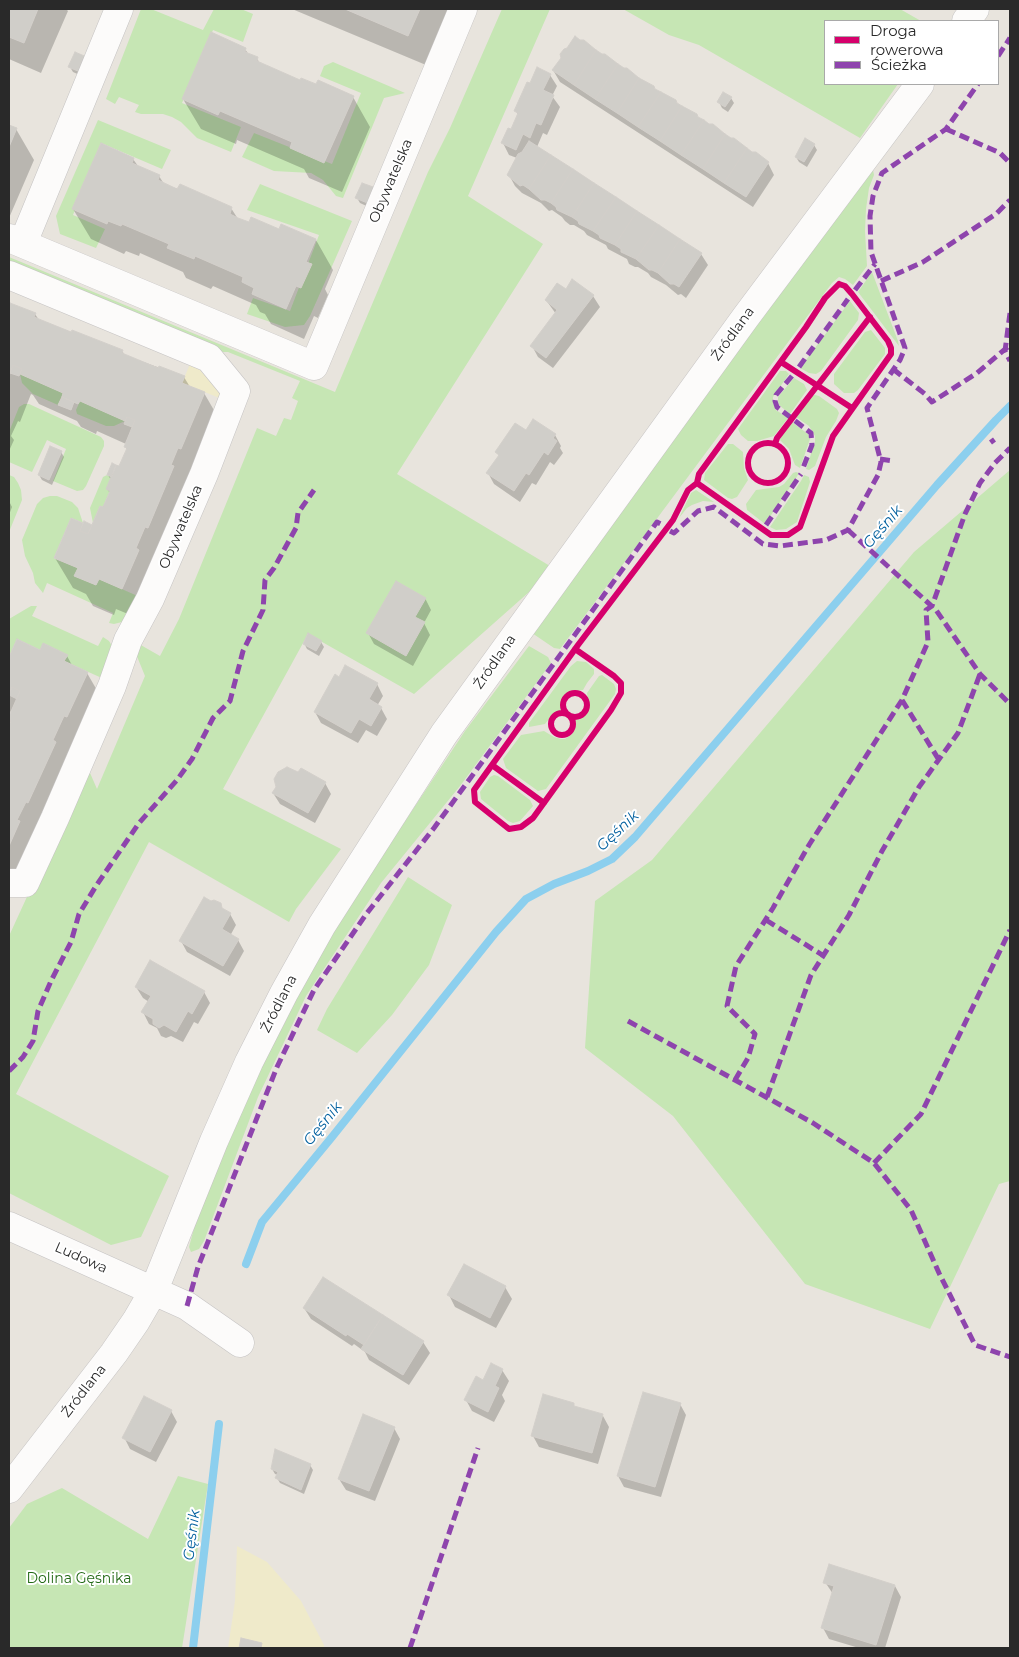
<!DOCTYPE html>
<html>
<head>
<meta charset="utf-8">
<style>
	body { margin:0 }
	#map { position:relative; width:1019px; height:1657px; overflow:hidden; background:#e8e4dd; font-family:Montserrat,sans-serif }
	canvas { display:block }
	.frame { position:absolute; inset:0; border:10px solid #292929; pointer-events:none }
	.legend { position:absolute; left:824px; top:20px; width:175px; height:65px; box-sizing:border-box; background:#fff; border:1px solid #a9a9a9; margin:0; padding:6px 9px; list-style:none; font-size:15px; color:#292929 }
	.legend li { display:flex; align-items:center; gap:10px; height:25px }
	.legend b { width:25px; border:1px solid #a9a9a9 }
</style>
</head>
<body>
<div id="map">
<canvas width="1019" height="1657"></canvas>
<div class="frame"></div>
<ul class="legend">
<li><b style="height:6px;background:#d6006c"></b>Droga rowerowa</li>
<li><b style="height:6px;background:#8e44ad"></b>Ścieżka</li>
</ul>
</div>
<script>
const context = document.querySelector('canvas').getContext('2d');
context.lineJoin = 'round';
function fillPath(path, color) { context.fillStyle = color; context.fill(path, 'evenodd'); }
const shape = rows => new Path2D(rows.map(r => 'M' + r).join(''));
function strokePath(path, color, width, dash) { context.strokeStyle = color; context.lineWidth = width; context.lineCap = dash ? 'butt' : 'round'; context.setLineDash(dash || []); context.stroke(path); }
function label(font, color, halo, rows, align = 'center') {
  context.font = font + ' Montserrat,sans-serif'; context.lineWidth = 4; context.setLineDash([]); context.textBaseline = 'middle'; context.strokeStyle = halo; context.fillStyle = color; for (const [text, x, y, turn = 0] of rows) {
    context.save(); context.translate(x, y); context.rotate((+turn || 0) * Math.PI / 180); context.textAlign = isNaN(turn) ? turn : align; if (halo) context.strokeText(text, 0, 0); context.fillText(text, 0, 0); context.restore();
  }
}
fillPath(shape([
	[141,9,151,9,203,30,214,9,241,9,253,14,243,42,213,30,182,103,241,127,231,152,197,138,181,122,172,117,163,114,141,114,135,112,139,105,119,97,115,104,106,99],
	[502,9,550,9,468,196,543,244,397,474,555,569,414,694,308,634,223,789,341,849,296,909,289,922,149,842,16,1094,169,1176,141,1237,111,1245,9,1193,9,936,87,766,97,789,145,676,136,654,139,644,160,656,179,619,257,428,276,436,284,418,291,420,298,401,292,398,300,381,228,352,223,352,9,263,9,257,335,392,428,172,450,128],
	[623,9,900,9,921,21,825,21,825,84,898,84,860,138,699,45,669,35],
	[333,62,405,93,384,98,343,198,336,196,323,180,311,173,274,171,242,157,254,133,332,164,361,93,320,76,324,66],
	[98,120,171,150,162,169,101,143,73,215,105,229,96,248,60,234,56,216],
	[873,170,874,175,869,188,866,209,865,231,867,266,853,285,845,279,839,277,832,283,560,649,554,648,532,633,622,502],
	[260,184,352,221,310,316,304,325,285,327,247,314,253,298,290,311,319,235,247,210],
	[872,272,898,341,899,346,858,292],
	[850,301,859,313,858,320,821,371,816,374,809,373,800,368],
	[871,330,885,348,885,354,858,390,854,393,844,393,834,384,834,374,865,332],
	[780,371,786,371,789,374,773,397,773,403,776,410,788,418,774,436,757,441,748,441,741,435,738,429],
	[20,374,63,393,58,405,33,394,22,383],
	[794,378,804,384,807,390,790,414,779,405,778,401,778,397],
	[815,395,819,396,837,409,839,413,836,421,826,437,815,466,809,470,806,469,815,442,815,436,809,426,796,417,811,396],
	[80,401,125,421,114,426,106,426,77,414,76,410],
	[24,404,29,404,101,437,104,441,104,446,86,486,83,490,77,491,53,481,66,449,47,440,32,472,9,462,9,432,19,407],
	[792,422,808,434,810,439,800,468,795,465,789,449,780,440,782,435],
	[728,444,733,444,743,452,744,468,748,480,737,497,732,499,728,498,704,480,705,473],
	[1010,470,1010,1181,999,1184,930,1329,805,1284,673,1116,585,1048,595,901,652,860,914,552],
	[796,472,799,473,795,480,765,524,747,510,746,504,756,490,779,487,784,484,793,473],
	[9,475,14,477,18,483,21,490,22,500,9,532],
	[107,475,112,477,110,491,103,507,100,506,93,523,90,508,103,477],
	[804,475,809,477,810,482,797,522,786,529,776,530,770,527,801,481],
	[696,490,714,502,703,501,692,505,687,508,679,518,691,493],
	[50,496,57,496,72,502,78,508,83,523,71,518,54,558,78,568,75,576,96,585,99,579,140,597,126,621,114,624,109,623,113,613,47,583,43,593,35,583,33,573,25,556,22,540,37,504,43,498],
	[31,606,37,606,32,616,98,646,103,637,109,641,112,646,104,679,64,661,67,655,44,644,40,650,17,639,9,657,9,619],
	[529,646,548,657,551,663,460,786,381,883,306,996,258,1097,204,1241,199,1249,191,1252,189,1247,200,1206,253,1079,332,931,465,731],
	[577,661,586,662,594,669,594,674,587,683,583,690,569,692,565,696,562,703,563,712,552,715,545,724,529,727,529,723,571,666],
	[602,675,614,684,616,689,615,694,546,789,538,791,506,768,503,759,521,735,544,731,554,737,561,739,565,739,572,734,575,725,573,718,580,717,587,713,589,706,587,693,599,676],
	[494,775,498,776,530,800,533,806,520,821,513,823,508,821,481,799,480,792,490,777],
	[408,877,452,905,429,965,392,1015,357,1053,317,1030,327,1009],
	[178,1476,208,1484,182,1648,9,1648,9,1528,27,1504,62,1488,148,1539]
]), '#c6e6b4');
fillPath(shape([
	[190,364,195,364,222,395,222,399,182,383],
	[237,1546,267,1562,301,1601,324,1645,324,1648,228,1648,235,1601]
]), '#efeaca');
fillPath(shape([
	[9,9,66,9,68,11,41,73,9,59],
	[292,9,449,9,426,65],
	[245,49,249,55,257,58,260,64,301,82,353,97,370,127,342,192,309,178,304,169,237,140,236,144,201,129,183,99],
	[591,49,768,163,774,175,753,207,560,82,553,70],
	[75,53,86,78,73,72,70,67],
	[550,75,557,86,552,96,560,107,547,135,543,133,537,147,701,254,708,265,686,298,681,294,678,295,666,285,651,277,648,273,638,267,635,267,629,264,627,259,608,249,606,245,587,235,584,231,574,225,570,225,565,221,562,217,552,210,549,211,541,203,522,193,515,186,509,175,517,158,509,155,503,143,511,131,518,115,516,111],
	[731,98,734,103,728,112,722,108,719,102],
	[9,126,16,129,34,160,9,218],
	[814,145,817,150,807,167,799,162,796,157],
	[133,159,138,166,159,176,164,184,231,208,238,219,250,224,316,240,333,270,325,289,328,295,318,318,314,316,304,339,271,324,265,314,260,312,256,305,213,286,211,289,186,278,183,272,140,253,139,256,126,251,124,254,91,239,73,209],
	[378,195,373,209,360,203,357,198],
	[572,281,593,296,600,307,553,368,538,357,532,346,556,314,546,300,566,291],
	[9,310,35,314,39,320,122,351,125,355,184,377,190,387,204,393,222,424,140,619,116,609,114,615,93,606,86,594,73,588,55,558,82,524,83,526,93,526,110,493,107,489,111,480,108,475,120,468,127,450,125,446,126,444,97,431,96,434,81,427,77,421,39,404,33,395,31,394,20,422,18,421,11,436,14,440,9,451],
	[526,432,555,435,561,446,560,448,563,453,554,465,550,462,536,485,532,483,520,502,494,484,488,473,499,456,497,453],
	[61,452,64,457,52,485,42,480,39,475],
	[9,501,12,507,9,515],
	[425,598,431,610,424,623,430,635,413,666,374,644,368,633],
	[18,641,41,652,67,656,73,667,87,673,105,704,9,883,9,728,11,723,9,719,11,713,9,709,9,660],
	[321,642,324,647,319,656,307,649,304,643],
	[340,678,377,684,383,696,377,706,381,708,387,719,377,736,366,730,358,743,321,723,315,712],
	[325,783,331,794,315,823,280,804,273,793],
	[220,904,223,910,230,914,236,925,230,936,238,940,244,951,230,976,187,952,181,941],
	[136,987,204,992,210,1003,198,1024,194,1022,183,1042,171,1036,166,1038,161,1036,157,1028,149,1024,143,1012,149,1002,143,998],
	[464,1266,505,1287,512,1299,496,1328,455,1307,449,1295],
	[304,1308,423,1342,430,1353,409,1385,369,1360,365,1352,354,1344,352,1346,311,1319],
	[502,1370,509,1381,502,1395,505,1401,494,1422,472,1411,466,1400,484,1381],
	[680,1404,686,1415,661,1497,624,1487,618,1476],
	[575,1407,603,1416,609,1427,598,1464,539,1447,533,1436],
	[171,1411,177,1422,156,1462,130,1449,124,1437],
	[394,1428,400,1439,375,1501,346,1490,339,1479],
	[310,1465,313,1470,304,1494,280,1483,277,1478,278,1475,275,1474,272,1469],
	[825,1582,895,1586,901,1597,885,1648,859,1648,829,1639,823,1628,833,1594]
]), '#0003');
strokePath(shape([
	[246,1264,262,1222,332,1137,496,932,526,899,554,884,588,871,612,859,635,837,937,485,996,420,1010,406],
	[193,1648,219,1424]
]), '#8ccfee', 8);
const building = shape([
	[9,9,38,9,24,43,9,37,9,9],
	[345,9,420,9,408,36,345,9],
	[211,32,246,48,245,52,258,57,257,61,300,80,301,78,316,84,318,80,354,96,324,163,290,148,292,142,220,111,218,115,182,99,211,32],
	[575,36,580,40,584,40,596,50,574,85,552,70,561,58,560,54,564,49,567,48,575,36],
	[596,50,602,54,605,54,618,64,595,99,574,85,596,50],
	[75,52,89,58,83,73,68,67,75,52],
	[618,64,624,68,627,68,639,78,617,113,595,99,618,64],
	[537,67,551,74,543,90,554,95,541,125,536,123,530,138,523,134,516,150,501,143,508,128,511,129,518,113,514,111,527,82,530,83,537,67],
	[639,78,654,86,655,89,661,92,638,127,617,113,639,78],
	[661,92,676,100,677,103,682,106,660,141,638,127,661,92],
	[723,92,732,97,725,107,717,102,723,92],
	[682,106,697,114,698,117,704,120,681,155,660,141,682,106],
	[704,120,709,124,713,124,725,134,703,169,681,155,704,120],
	[9,125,17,128,9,147,9,125],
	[725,134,731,138,734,138,747,148,724,183,703,169,725,134],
	[805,138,815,144,804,162,795,157,805,138],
	[529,141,551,155,529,189,523,185,520,186,507,175,518,154,522,152,529,141],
	[101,143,134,158,132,163,160,175,158,180,177,189,180,184,232,207,230,214,238,218,249,222,251,217,279,229,281,224,316,239,306,262,312,264,301,288,296,286,286,309,252,294,254,288,242,282,243,277,195,256,194,259,167,248,169,244,122,224,121,226,108,221,107,224,72,209,101,143],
	[747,148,752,152,756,152,769,162,746,197,724,183,747,148],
	[551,155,573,169,551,203,545,200,541,200,529,189,551,155],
	[573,169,594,183,572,217,557,210,556,207,551,203,573,169],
	[362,183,376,188,370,204,355,198,362,183],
	[594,183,616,197,593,231,579,224,578,221,572,217,594,183],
	[616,197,637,211,615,245,600,238,599,235,593,231,616,197],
	[637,211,659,225,636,259,621,252,621,249,615,245,637,211],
	[659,225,680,239,658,273,652,270,649,270,636,259,659,225],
	[680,239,702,253,679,287,674,284,670,284,658,273,680,239],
	[572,279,594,295,546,358,530,346,557,310,545,300,557,283,566,289,572,279],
	[10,303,36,313,34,317,71,332,72,330,123,350,122,353,158,368,159,366,185,376,182,383,205,392,181,449,178,448,171,465,174,466,148,528,145,527,136,548,139,550,122,589,99,579,96,585,74,576,78,568,54,558,71,518,83,523,80,531,88,534,100,506,103,507,110,491,106,489,116,465,119,466,127,448,124,447,135,420,127,417,125,421,80,401,78,404,62,397,63,393,20,374,22,369,13,365,9,376,9,307,10,303],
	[13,365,22,369,19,376,10,373,13,365],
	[62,397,74,402,71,410,58,405,62,397],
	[127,417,135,420,132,427,124,424,127,417],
	[533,419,556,434,553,438,557,441,548,455,544,452,529,475,526,473,514,491,486,473,499,455,495,452,515,423,526,430,533,419],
	[50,446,62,451,49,480,38,475,50,446],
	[112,463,116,465,112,477,107,475,112,463],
	[84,521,92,525,88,534,80,531,84,521],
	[396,581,426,598,415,617,425,622,406,656,366,633,396,581],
	[308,633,322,641,316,651,303,644,308,633],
	[17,639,40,650,43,643,68,655,64,661,88,672,67,717,64,716,53,740,56,742,28,803,26,802,17,820,20,821,9,846,9,725,11,721,9,720,9,716,20,691,12,687,9,694,9,657,17,639],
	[345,665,378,683,369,699,382,707,371,726,359,719,351,733,314,712,335,674,339,677,345,665],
	[12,687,20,691,17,699,9,695,12,687],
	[287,767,298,772,301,768,326,782,308,813,272,793,276,787,274,779,278,772,287,767],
	[204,897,211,901,214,900,221,903,222,908,231,913,222,929,239,939,223,966,179,941,204,897],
	[150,960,205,991,192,1014,188,1011,176,1032,164,1025,159,1028,153,1024,153,1019,141,1012,151,996,135,987,150,960],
	[464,1264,506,1286,490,1318,447,1295,464,1264],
	[323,1277,383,1315,364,1345,347,1334,346,1336,303,1308,323,1277],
	[383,1315,424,1341,403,1375,361,1349,383,1315],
	[491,1363,503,1369,495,1386,499,1388,488,1412,464,1400,476,1376,483,1380,491,1363],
	[643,1392,681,1403,655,1487,617,1476,643,1392],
	[543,1394,574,1403,574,1406,603,1414,592,1453,531,1436,543,1394],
	[144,1396,172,1410,150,1452,122,1438,144,1396],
	[363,1414,395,1427,369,1491,338,1479,363,1414],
	[275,1449,311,1464,301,1490,275,1478,278,1472,271,1469,275,1449],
	[829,1564,895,1585,876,1645,821,1628,834,1586,823,1583,829,1564],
	[241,1638,262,1643,261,1648,239,1648,241,1638]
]);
fillPath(building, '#d0cec9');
strokePath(building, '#d3cfca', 1);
const street = shape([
	[966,21,975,9],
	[9,238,314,366,463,9],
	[23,243,119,9],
	[9,275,209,358,236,391,204,474,150,599,128,640,112,686,55,818,25,883,9,883],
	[9,1226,187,1306,240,1343],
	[9,1489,114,1353,136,1321,154,1290,214,1141,249,1062,284,993,322,925,444,734,745,318,920,84]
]);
strokePath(street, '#c5c3c3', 29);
strokePath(street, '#fcfbfa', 28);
strokePath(shape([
	[998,56,1010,38],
	[946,129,1000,153,1010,163],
	[881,281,923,262,996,214,1010,200],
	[855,290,875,264],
	[1010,313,1005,351,1010,361],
	[799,367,848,299],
	[893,369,925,394,932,402,977,373,1010,345],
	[792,376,776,395,775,401,777,407,811,433,812,445,803,468],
	[991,439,994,443],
	[880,459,894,461],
	[766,525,801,474],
	[848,530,936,610,980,674,1010,704],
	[670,531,674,533,698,511,714,507,763,544,780,546,826,540,848,530,878,475,881,462,867,408,900,360,905,348,871,252,870,216,873,196,882,173,946,129,978,84],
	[902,700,939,760],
	[766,920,824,956],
	[628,1021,813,1123,874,1163,911,1210,939,1273,975,1345,1010,1357],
	[9,1071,23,1057,33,1041,38,1011,51,981,71,942,79,914,96,886,139,823,177,780,192,759,213,718,230,701,243,651,263,610,265,580,274,568,296,528,298,513,314,490],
	[735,1080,748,1058,755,1034,727,1006,736,966,773,908,809,845,902,700,928,642,926,610,932,606,965,514,980,483,995,463,1010,448],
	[767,1097,811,975,849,915,882,851,919,787,958,733,980,674],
	[874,1163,921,1114,1010,930],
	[187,1306,198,1267,277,1067,314,990,367,913,434,828,657,522,661,524],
	[410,1648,478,1448]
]), '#8e44ad', 5, [10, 5]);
strokePath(shape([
	[839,284,845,286,852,294,888,341,891,348,891,354,833,436,800,527,788,535,771,535,697,483,699,474,806,327,825,298,839,284],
	[781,362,852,408],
	'748 463a20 20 0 1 1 40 0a20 20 0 1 1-40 0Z',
	[775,444,777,438,870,317],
	[575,649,614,676,621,683,621,693,611,710,533,818,521,827,509,829,475,802,474,790,578,645,673,520,688,490,697,483],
	'563 705a12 12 0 1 1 24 0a12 12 0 1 1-24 0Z',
	'551 724a11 11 0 1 1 22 0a11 11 0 1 1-22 0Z',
	[492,765,544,803]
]), '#d6006c', 6);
label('14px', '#292929', '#fff', [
	["Obywatelska",391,181,-67],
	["Źródlana",733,334,-54],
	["Obywatelska",181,527,-67],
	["Źródlana",495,662,-55],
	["Źródlana",279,1004,-63],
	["Ludowa",81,1258,24],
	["Źródlana",84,1391,-52]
]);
label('14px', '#226915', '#fff', [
	["Dolina Gęśnika",79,1579]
]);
label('italic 15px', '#0562a0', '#fff', [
	["Gęśnik",883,527,-49],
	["Gęśnik",618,831,-43],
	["Gęśnik",323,1124,-51],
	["Gęśnik",192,1535,-83]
]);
</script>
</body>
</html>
